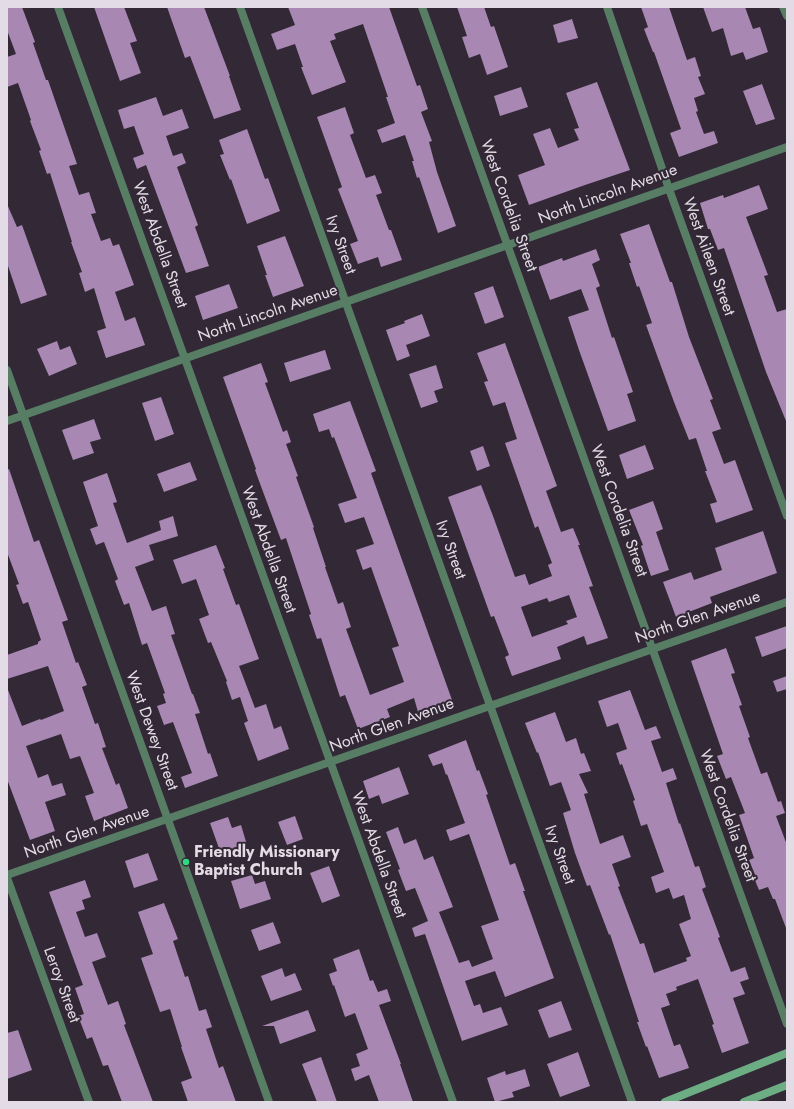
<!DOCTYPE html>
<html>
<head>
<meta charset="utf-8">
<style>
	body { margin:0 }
	#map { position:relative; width:794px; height:1109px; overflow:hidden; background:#322836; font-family:Jost,sans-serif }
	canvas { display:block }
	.frame { position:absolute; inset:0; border:8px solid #e3dce6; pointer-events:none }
</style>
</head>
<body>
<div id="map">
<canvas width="794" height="1109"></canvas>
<div class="frame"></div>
</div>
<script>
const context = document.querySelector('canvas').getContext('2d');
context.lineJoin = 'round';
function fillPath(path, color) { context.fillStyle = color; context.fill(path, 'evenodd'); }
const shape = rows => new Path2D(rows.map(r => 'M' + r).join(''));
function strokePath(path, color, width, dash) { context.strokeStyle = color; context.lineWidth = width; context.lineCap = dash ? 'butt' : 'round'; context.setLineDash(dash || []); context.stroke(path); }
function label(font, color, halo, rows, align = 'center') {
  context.font = font + ' Jost,sans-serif'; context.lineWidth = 4; context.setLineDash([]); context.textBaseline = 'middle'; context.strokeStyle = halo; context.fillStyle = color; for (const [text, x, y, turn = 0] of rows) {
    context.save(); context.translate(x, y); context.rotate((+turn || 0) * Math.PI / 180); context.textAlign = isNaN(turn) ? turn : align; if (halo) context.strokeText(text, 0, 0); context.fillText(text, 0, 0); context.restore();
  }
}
fillPath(shape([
	[7,7,22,7,35,42,33,43,46,80,48,80,77,164,69,166,79,195,89,192,96,213,91,214,101,241,110,238,113,246,119,244,134,285,115,292,125,321,135,317,145,345,106,358,97,331,106,328,94,288,85,292,79,273,82,272,71,242,72,242,50,173,47,174,39,151,41,150,30,121,31,120,18,83,7,87,7,57,16,54,7,30],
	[94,7,124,7,137,41,130,43,141,73,120,81],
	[167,7,204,7,230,76,229,76,241,110,214,119,190,56,185,58],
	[288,7,389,7,417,86,420,85,428,109,421,112,432,141,429,142,437,172,456,226,438,233,419,177,417,178,412,161,414,161,405,135,382,143,377,130,395,123,386,97,388,97,363,24,334,34,336,39,330,41,346,82,312,95,301,67,303,67,295,44,277,50,271,34,295,25],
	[457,7,484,7,491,27,494,26,508,67,487,75,480,54,469,58,462,37,467,36],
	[641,7,669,7,687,60,695,57,701,76,698,77,705,94,694,98,698,111,696,112,704,134,714,131,718,143,679,157,670,133,681,129,654,52,653,52,644,29,648,27],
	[703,7,745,7,753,29,760,27,768,52,746,60,743,52,731,56,723,28,712,32],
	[572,19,578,38,558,43,553,25],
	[597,82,630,170,585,185,529,205,518,175,545,165,533,134,550,128,558,148,579,140,574,129,579,128,566,93],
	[762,84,775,119,756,125,743,91],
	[521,87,528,107,500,116,494,96],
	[156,97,163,116,182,109,189,128,166,136,173,156,182,153,186,163,177,167,198,225,195,227,209,266,186,273,146,165,137,169,133,158,144,154,134,126,124,129,118,110],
	[345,107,354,133,350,135,366,178,375,175,382,193,376,195,389,230,391,230,402,260,381,267,378,257,358,264,350,244,358,241,338,189,342,187,317,117],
	[247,129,265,179,268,178,280,211,247,224,231,179,230,180,220,155,224,154,219,140],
	[759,185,768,209,746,217,768,275,764,276,777,312,787,309,786,421,766,372,724,248,718,250,710,229,708,229,700,203,723,195,724,198],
	[7,204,17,227,22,225,47,295,21,304,7,263],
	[649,224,670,282,672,282,689,337,713,399,710,400,721,429,712,432,724,464,735,460,753,510,716,523,710,504,717,502,705,471,707,471,696,438,689,440,674,402,646,325,652,323,639,286,637,287,629,263,631,263,620,234],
	[285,236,304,286,273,297,265,275,267,275,257,246],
	[596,249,600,260,592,264,600,286,596,288,612,338,614,337,633,392,627,394,636,421,608,431,579,350,568,317,589,310,581,289,550,300,538,267,562,258,563,261],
	[229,284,238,308,203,320,195,296],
	[493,286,504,317,485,324,474,293],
	[422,314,430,336,406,345,410,356,397,361,386,330,405,323,404,321],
	[57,341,60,350,70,346,77,364,49,376,37,349],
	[505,343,557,486,546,491,561,532,573,528,580,545,578,545,593,586,589,587,608,638,587,645,584,636,557,647,561,659,512,676,505,657,509,655,494,616,491,617,448,497,481,485,493,516,515,577,525,574,529,585,552,576,548,565,552,563,538,526,535,528,505,443,517,439,505,402,493,406,484,382,488,381,477,353],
	[569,595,577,617,566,621,568,624,532,637,521,607,547,598,549,602],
	[325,350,331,369,290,382,284,363],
	[261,363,268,382,265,383,283,432,287,430,291,442,286,444,298,476,296,477,314,527,313,528,326,567,325,567,338,604,343,602,351,627,346,629,370,695,404,682,392,648,399,646,371,567,363,570,356,550,374,544,364,517,345,523,338,504,357,498,334,437,332,438,329,429,319,432,313,414,350,401,376,471,371,473,452,700,418,712,414,698,387,709,390,717,358,729,345,695,340,697,321,638,317,639,309,615,311,614,286,538,281,540,262,489,255,470,256,469,223,377],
	[436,365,443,388,434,391,438,402,421,408,409,374],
	[161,397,174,434,155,441,142,403],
	[94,419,101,439,90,442,94,453,73,460,62,430],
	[645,445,654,469,627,479,619,455],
	[483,446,490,466,477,471,470,451],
	[190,462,197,480,164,492,157,474],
	[9,469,34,542,39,540,68,620,62,622,76,663,78,662,87,685,82,687,95,724,98,723,106,747,102,748,116,785,119,783,128,808,94,821,85,796,94,793,80,756,70,759,61,734,26,746,38,778,48,774,52,786,62,783,66,795,45,802,55,831,30,840,7,779,7,690,8,690,22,726,40,719,41,720,64,711,48,666,7,679,7,655,38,644,38,642,41,640,28,602,23,604,16,585,19,584,7,552,7,470],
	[107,473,117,502,113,503,127,543,161,530,159,521,173,516,178,536,149,545,154,560,135,567,152,611,166,606,175,634,171,635,192,694,193,694,200,713,195,714,208,754,210,753,218,776,185,788,181,777,192,773,173,722,164,725,157,706,166,703,163,694,165,693,147,643,142,645,129,603,124,605,115,581,118,579,104,542,96,545,90,529,98,526,83,482],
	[653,501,663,529,656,532,669,570,651,576,641,546,643,545,629,510],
	[763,531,777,573,710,597,712,603,676,617,663,582,691,572,694,580,722,570,715,548],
	[216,545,225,568,223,569,236,605,239,604,259,659,239,666,255,708,266,704,274,729,281,726,289,749,258,761,244,723,248,721,240,697,232,700,226,682,227,681,211,642,208,643,199,619,209,615,196,579,182,584,173,560],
	[787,626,787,648,762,657,755,637],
	[726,648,735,673,731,674,742,705,739,706,750,737,748,738,761,774,767,772,778,802,781,801,785,813,776,816,787,845,787,928,786,928,775,899,773,899,768,887,759,890,754,878,756,877,749,860,754,858,739,815,745,813,731,777,726,779,717,756,723,754,691,661],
	[787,676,787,689,777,692,773,681],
	[630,690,645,730,656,726,661,738,651,741,662,772,673,768,677,779,666,783,679,824,680,823,695,867,699,866,706,887,702,889,720,937,718,938,731,972,745,967,749,979,740,982,745,994,733,998,749,1043,722,1053,712,1025,714,1024,698,979,676,987,677,990,666,994,670,1005,661,1008,674,1046,680,1044,689,1068,659,1078,647,1046,646,1047,637,1022,639,1022,610,934,609,935,590,885,587,886,575,853,563,813,571,810,561,782,550,786,538,752,537,753,525,723,555,712,566,742,576,738,581,754,584,753,591,771,579,774,588,793,584,794,600,844,623,835,631,857,612,864,620,886,618,887,640,944,644,943,654,973,687,961,686,958,691,956,679,924,691,919,684,895,673,899,669,888,656,893,651,877,664,872,647,824,641,826,633,801,635,800,622,764,620,765,616,753,627,749,618,723,607,727,598,701],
	[466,740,477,771,479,770,488,794,486,795,510,865,515,863,525,891,523,891,554,978,505,997,495,971,465,981,474,1006,480,1004,483,1013,501,1007,508,1025,462,1041,425,934,415,937,412,928,428,921,415,888,406,891,398,870,400,869,386,832,398,827,404,844,416,839,424,860,433,856,453,907,439,912,459,963,469,960,472,967,493,959,481,926,499,920,469,834,450,841,446,830,465,823,447,774,446,775,442,763,433,766,428,755],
	[399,767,409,794,382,804,379,795,369,799,363,781],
	[295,816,303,839,287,845,278,822],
	[228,817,232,828,241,825,247,845,221,854,210,823],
	[148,853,158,880,134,888,125,861],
	[329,866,340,896,322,903,310,873],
	[252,875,255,884,265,881,271,899,240,909,231,881],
	[85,880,91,897,82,900,85,909,76,912,85,937,97,933,106,957,92,962,108,1005,118,1001,126,1024,124,1025,153,1102,122,1102,108,1065,103,1066,92,1037,87,1039,78,1016,84,1014,75,988,83,985,49,892],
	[164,903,178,939,173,941,185,977,188,976,199,1011,206,1009,212,1027,206,1029,219,1068,223,1066,236,1102,188,1102,181,1082,192,1078,181,1047,182,1047,170,1009,160,1012,141,958,153,954,138,912],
	[273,922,281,943,259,951,251,930],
	[359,949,370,981,373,980,378,992,387,989,391,1001,379,1005,401,1064,400,1064,413,1102,379,1102,369,1075,355,1081,351,1069,360,1066,356,1054,368,1049,355,1013,345,1017,334,985,333,986,329,974,337,971,333,959],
	[282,968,285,977,295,973,302,990,271,1001,261,976],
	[561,1001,572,1030,549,1038,538,1010],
	[308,1010,316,1031,280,1044,274,1026,262,1026],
	[18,1030,32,1070,7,1079,7,1033],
	[578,1052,590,1086,560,1097,547,1064],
	[321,1057,337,1102,317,1102,302,1064],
	[525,1069,530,1086,512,1092,514,1097,495,1102,487,1078,505,1071,506,1075]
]), '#a887b3');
strokePath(shape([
	[58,7,453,1102],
	[240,7,632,1102],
	[422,7,787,1024],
	[607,7,669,189,787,516],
	[783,7,787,16],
	[7,370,269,1102],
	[7,421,787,147],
	[7,875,787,602],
	[7,878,89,1102]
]), '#577e64', 8);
strokePath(shape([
	[665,1102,787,1053],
	[744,1102,787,1085]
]), '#6cad83', 8);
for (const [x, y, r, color] of [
	[186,862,4,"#2fd883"]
]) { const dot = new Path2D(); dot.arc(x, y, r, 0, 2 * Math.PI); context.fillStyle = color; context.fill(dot); strokePath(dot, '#322836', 1.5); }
label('16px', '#e3dce6', '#322836', [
	["North Lincoln Avenue",608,195,-20],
	["West Cordelia Street",508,206,70],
	["West Abdella Street",159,245,70],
	["Ivy Street",340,245,70],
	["West Aileen Street",708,257,70],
	["North Lincoln Avenue",268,314,-19],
	["West Cordelia Street",618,511,70],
	["West Abdella Street",268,550,70],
	["Ivy Street",450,550,70],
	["North Glen Avenue",698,618,-19],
	["North Glen Avenue",392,726,-20],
	["West Dewey Street",151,731,70],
	["West Cordelia Street",727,816,70],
	["North Glen Avenue",87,833,-19],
	["West Abdella Street",378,855,70],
	["Ivy Street",559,855,70],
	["Leroy Street",61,985,70]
]);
label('bold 16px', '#e3dce6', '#322836', [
	["Friendly Missionary",194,853],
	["Baptist Church",194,871]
], 'left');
</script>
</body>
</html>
